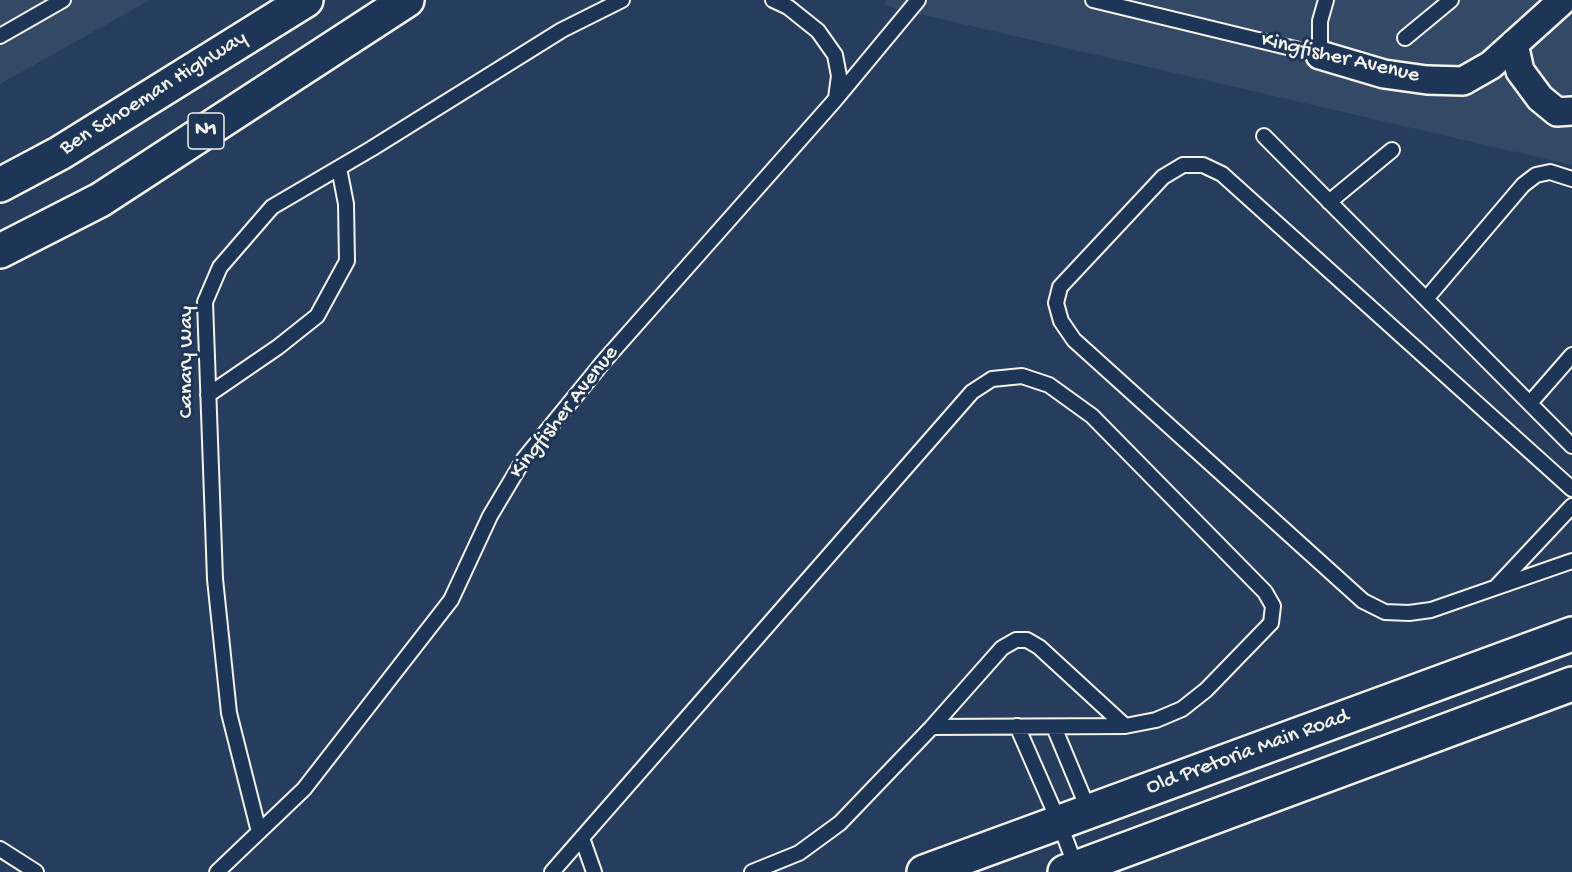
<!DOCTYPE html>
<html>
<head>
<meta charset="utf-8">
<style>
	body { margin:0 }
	canvas { display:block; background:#263d5d }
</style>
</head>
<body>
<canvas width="1572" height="872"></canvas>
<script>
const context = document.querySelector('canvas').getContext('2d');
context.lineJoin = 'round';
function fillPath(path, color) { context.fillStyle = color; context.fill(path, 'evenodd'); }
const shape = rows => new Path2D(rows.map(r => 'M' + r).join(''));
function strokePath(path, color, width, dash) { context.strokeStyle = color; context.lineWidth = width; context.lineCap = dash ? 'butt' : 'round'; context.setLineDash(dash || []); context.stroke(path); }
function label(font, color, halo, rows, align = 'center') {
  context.font = font + ' "Gochi Hand",sans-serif'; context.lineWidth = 6; context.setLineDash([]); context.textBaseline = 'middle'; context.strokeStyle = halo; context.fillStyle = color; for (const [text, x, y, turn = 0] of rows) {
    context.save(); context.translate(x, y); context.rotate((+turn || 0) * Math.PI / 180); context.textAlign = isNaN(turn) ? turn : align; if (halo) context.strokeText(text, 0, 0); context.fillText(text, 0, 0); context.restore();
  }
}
fillPath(shape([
	[0,0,150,0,0,84],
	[886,0,1572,0,1572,165,885,6]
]), '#334966');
const lane = shape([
	[773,0,788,7,818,31,835,55,839,76,836,98],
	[1093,0,1320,55,1320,21,1326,0],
	[0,36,63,0],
	[1405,38,1451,0],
	[1264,136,1572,446],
	[1329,202,1392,150],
	[1426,299,1523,185,1536,175,1550,172,1572,179],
	[208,395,278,347,317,316,347,261,346,204,339,168],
	[1530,403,1572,355],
	[1572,489,1222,174,1203,165,1183,165,1163,177,1060,287,1056,303,1061,321,1074,340,1363,601,1385,612,1409,613,1431,610,1572,561],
	[1497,586,1572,506],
	[1017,726,1059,822,1076,867],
	[932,727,1002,648,1016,640,1027,640,1039,647,1125,726],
	[1054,727,1089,811],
	[259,832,229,713,215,579,205,302,220,267,272,207,371,149,562,30,622,0],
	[582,838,594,872],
	[0,849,36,872],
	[217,872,304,789,451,600,490,516,524,459,604,361,835,100,918,0],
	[552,872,972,392,992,379,1022,376,1049,385,1092,416,1265,592,1273,606,1271,623,1206,690,1182,709,1156,720,1125,726,932,727,840,823,799,853,752,872]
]);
const street = shape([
	[1514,44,1520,71,1540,98,1557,112,1572,111],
	[1320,55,1384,74,1427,80,1463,81,1491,65,1563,0]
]);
const secondary = shape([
	[924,872,1572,634],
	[1065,872,1572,684]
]);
const highway = shape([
	[0,185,60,153,306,0],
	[0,251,100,200,407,0]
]);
strokePath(lane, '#f4f1e8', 18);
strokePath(street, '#f4f1e8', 32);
strokePath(secondary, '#f4f1e8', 38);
strokePath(highway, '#f4f1e8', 38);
strokePath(lane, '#1d3557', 14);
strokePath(street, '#1d3557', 27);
strokePath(secondary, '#1d3557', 33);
strokePath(highway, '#1d3557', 33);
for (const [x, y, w] of [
	[206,131,36]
]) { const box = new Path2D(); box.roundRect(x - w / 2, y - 18, w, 36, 4.5); context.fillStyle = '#1d3557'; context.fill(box); strokePath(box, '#f4f1e8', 1.5); }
label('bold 21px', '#f4f1e8', null, [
	["N1",206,131]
]);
label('22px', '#f4f1e8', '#1d3557', [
	["Kingfisher Avenue",1340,59,13],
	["Ben Schoeman Highway",154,94,-32],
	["Canary Way",188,362,-90],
	["Kingfisher Avenue",565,413,-52],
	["Old Pretoria Main Road",1248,753,-20]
]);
</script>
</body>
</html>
